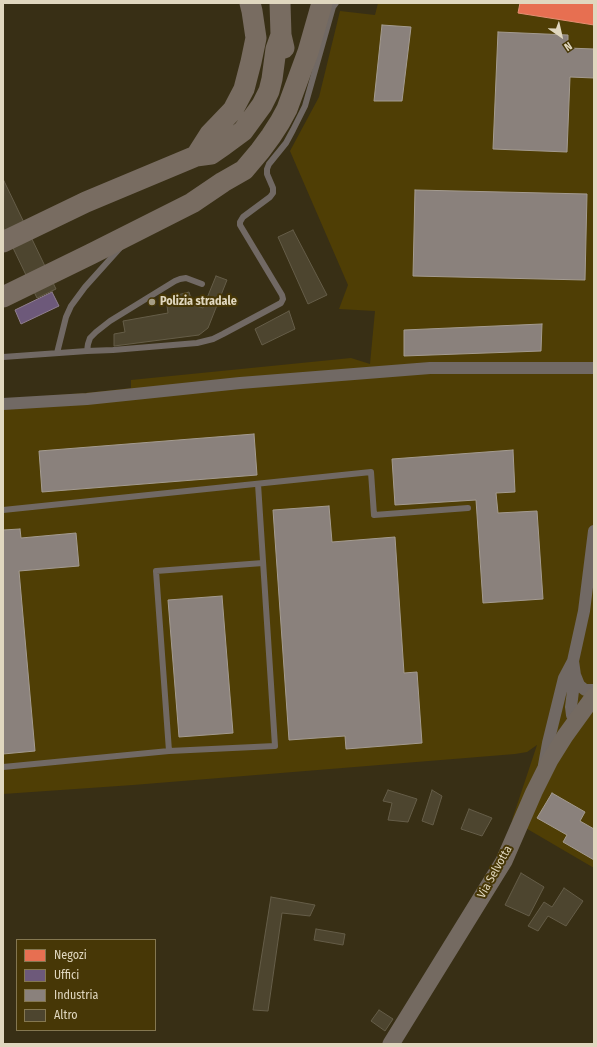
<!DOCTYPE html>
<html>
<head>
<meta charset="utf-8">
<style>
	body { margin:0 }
	#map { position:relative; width:597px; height:1047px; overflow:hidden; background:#382f15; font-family:"Fira Sans Condensed",sans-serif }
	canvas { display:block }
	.frame { position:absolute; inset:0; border:4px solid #e0d7bf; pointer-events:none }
	.legend { position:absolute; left:16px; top:939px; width:140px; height:92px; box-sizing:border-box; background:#473706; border:1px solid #847750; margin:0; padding:5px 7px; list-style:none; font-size:12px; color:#e0d7bf }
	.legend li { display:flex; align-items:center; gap:8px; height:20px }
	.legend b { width:20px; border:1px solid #847750 }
	.north { position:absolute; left:541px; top:16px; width:40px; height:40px; -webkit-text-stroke:3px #473706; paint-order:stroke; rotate:146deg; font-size:11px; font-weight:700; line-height:16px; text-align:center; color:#e0d7bf }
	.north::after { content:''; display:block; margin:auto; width:14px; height:18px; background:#e0d7bf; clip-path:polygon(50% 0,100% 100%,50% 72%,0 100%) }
</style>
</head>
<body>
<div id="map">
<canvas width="597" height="1047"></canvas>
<div class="frame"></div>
<ul class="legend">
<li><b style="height:11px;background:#e76f51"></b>Negozi</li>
<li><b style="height:11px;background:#6d597a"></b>Uffici</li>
<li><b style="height:11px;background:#8a817c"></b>Industria</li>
<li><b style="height:11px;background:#4d452f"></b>Altro</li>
</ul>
<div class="north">N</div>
</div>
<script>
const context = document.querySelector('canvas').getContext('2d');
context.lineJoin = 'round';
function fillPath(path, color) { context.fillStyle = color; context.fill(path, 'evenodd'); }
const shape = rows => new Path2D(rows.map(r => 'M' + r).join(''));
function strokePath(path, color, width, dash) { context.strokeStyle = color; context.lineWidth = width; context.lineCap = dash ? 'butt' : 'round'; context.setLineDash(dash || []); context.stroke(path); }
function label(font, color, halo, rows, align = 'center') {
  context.font = font + ' "Fira Sans Condensed",sans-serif'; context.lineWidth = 4; context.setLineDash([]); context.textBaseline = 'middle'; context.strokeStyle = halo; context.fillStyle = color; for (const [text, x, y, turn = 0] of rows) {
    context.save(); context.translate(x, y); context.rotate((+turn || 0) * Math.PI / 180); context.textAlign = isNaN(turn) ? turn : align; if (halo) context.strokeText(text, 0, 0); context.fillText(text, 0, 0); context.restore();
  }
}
fillPath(shape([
	[378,3,594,3,594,868,512,820,537,745,527,752,515,754,133,785,3,794,3,399,85,393,131,388,131,380,351,358,370,364,375,311,339,309,348,285,290,151,319,97,340,11,375,15]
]), '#4f3e05');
const shops = shape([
	[520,3,594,3,594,25,518,13,520,3]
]);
fillPath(shops, '#e76f51');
strokePath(shops, '#e58e72', 1);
const offices = shape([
	[52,292,59,306,21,324,15,310,52,292]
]);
fillPath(offices, '#6d597a');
strokePath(offices, '#907f8f', 1);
const industry = shape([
	[382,25,411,27,402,101,374,101,382,25],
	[498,32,568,35,568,48,594,49,594,78,570,77,567,152,493,149,498,32],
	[415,190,587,194,585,280,413,276,415,190],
	[542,324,541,351,404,356,404,330,542,324],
	[254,434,257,475,42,492,39,451,254,434],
	[513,450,515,492,496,493,498,513,537,511,543,599,483,603,476,500,395,505,392,459,513,450],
	[329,506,332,542,395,537,404,673,417,672,422,743,346,749,345,736,289,740,273,510,329,506],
	[20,529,21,538,76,533,79,566,19,571,35,751,3,754,3,530,20,529],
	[222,596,233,733,179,737,168,600,222,596],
	[552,793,585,812,580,821,594,829,594,860,563,842,567,835,537,818,552,793]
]);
fillPath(industry, '#8a817c');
strokePath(industry, '#a49b90', 1);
const building = shape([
	[4,181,56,289,37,298,3,227,4,181],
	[293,230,327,295,308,304,278,237,293,230],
	[216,276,227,280,208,328,199,335,114,346,114,334,125,332,123,321,168,313,166,298,189,292,193,305,203,308,216,276],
	[289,311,295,329,262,345,255,329,289,311],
	[388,790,417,799,408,822,388,820,392,803,383,801,388,790],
	[432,790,442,796,433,825,422,821,432,790],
	[469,809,492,818,482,836,461,829,469,809],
	[521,873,544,887,529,916,505,905,521,873],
	[564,888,583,901,566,926,548,916,538,931,528,926,544,902,552,907,564,888],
	[271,897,315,905,310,916,282,913,268,1011,253,1010,271,897],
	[316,929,345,934,343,945,314,940,316,929],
	[379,1010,393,1019,385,1031,371,1021,379,1010]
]);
fillPath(building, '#4d452f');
strokePath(building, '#655d48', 1);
strokePath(shape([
	[87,351,88,344,90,338,96,332,110,321,175,281,180,279,186,278,202,284],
	[57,353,66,317,71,306,85,287,120,248],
	[3,357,87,351,113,350,197,343,213,339,223,334,281,303,283,299,282,295,240,225,240,222,243,217,270,197,273,193,273,188,267,174,267,169,269,164,286,143,293,130,305,106,333,7,336,3],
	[258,484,275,746,169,751,156,571,263,563],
	[3,510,371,472,374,515,468,508],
	[3,767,169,751]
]), '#716964', 6);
strokePath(shape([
	[3,404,87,399,240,383,430,368,594,368],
	[573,661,575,675,571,707,572,715,577,720],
	[575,675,579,685,585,690,594,690],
	[544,765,548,743,564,678,573,661,584,611,594,531]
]), '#716964', 12);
strokePath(shape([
	[391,1044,504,861,534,792,550,760,565,736,594,696]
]), '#746a61', 17);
strokePath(shape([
	[280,3,281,35,284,48],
	[196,156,210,134,233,110,244,89,251,62,256,38,252,11,250,3],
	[3,242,86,202,196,156,211,154,224,145,243,131,262,105,269,91,272,79,276,49,281,35],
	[3,297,91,254,192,203,223,182,244,170,260,151,271,136,280,122,287,109,308,52,322,3]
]), '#786c61', 21);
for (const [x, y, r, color] of [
	[152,302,4,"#a59c84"]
]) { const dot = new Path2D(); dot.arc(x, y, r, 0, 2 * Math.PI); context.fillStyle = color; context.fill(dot); strokePath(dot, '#473706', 1.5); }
label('bold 12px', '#e0d7bf', '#473706', [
	["Polizia stradale",160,302]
], 'left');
label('12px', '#e0d7bf', '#473706', [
	["Via Selvotta",495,872,-61]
]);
</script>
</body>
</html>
